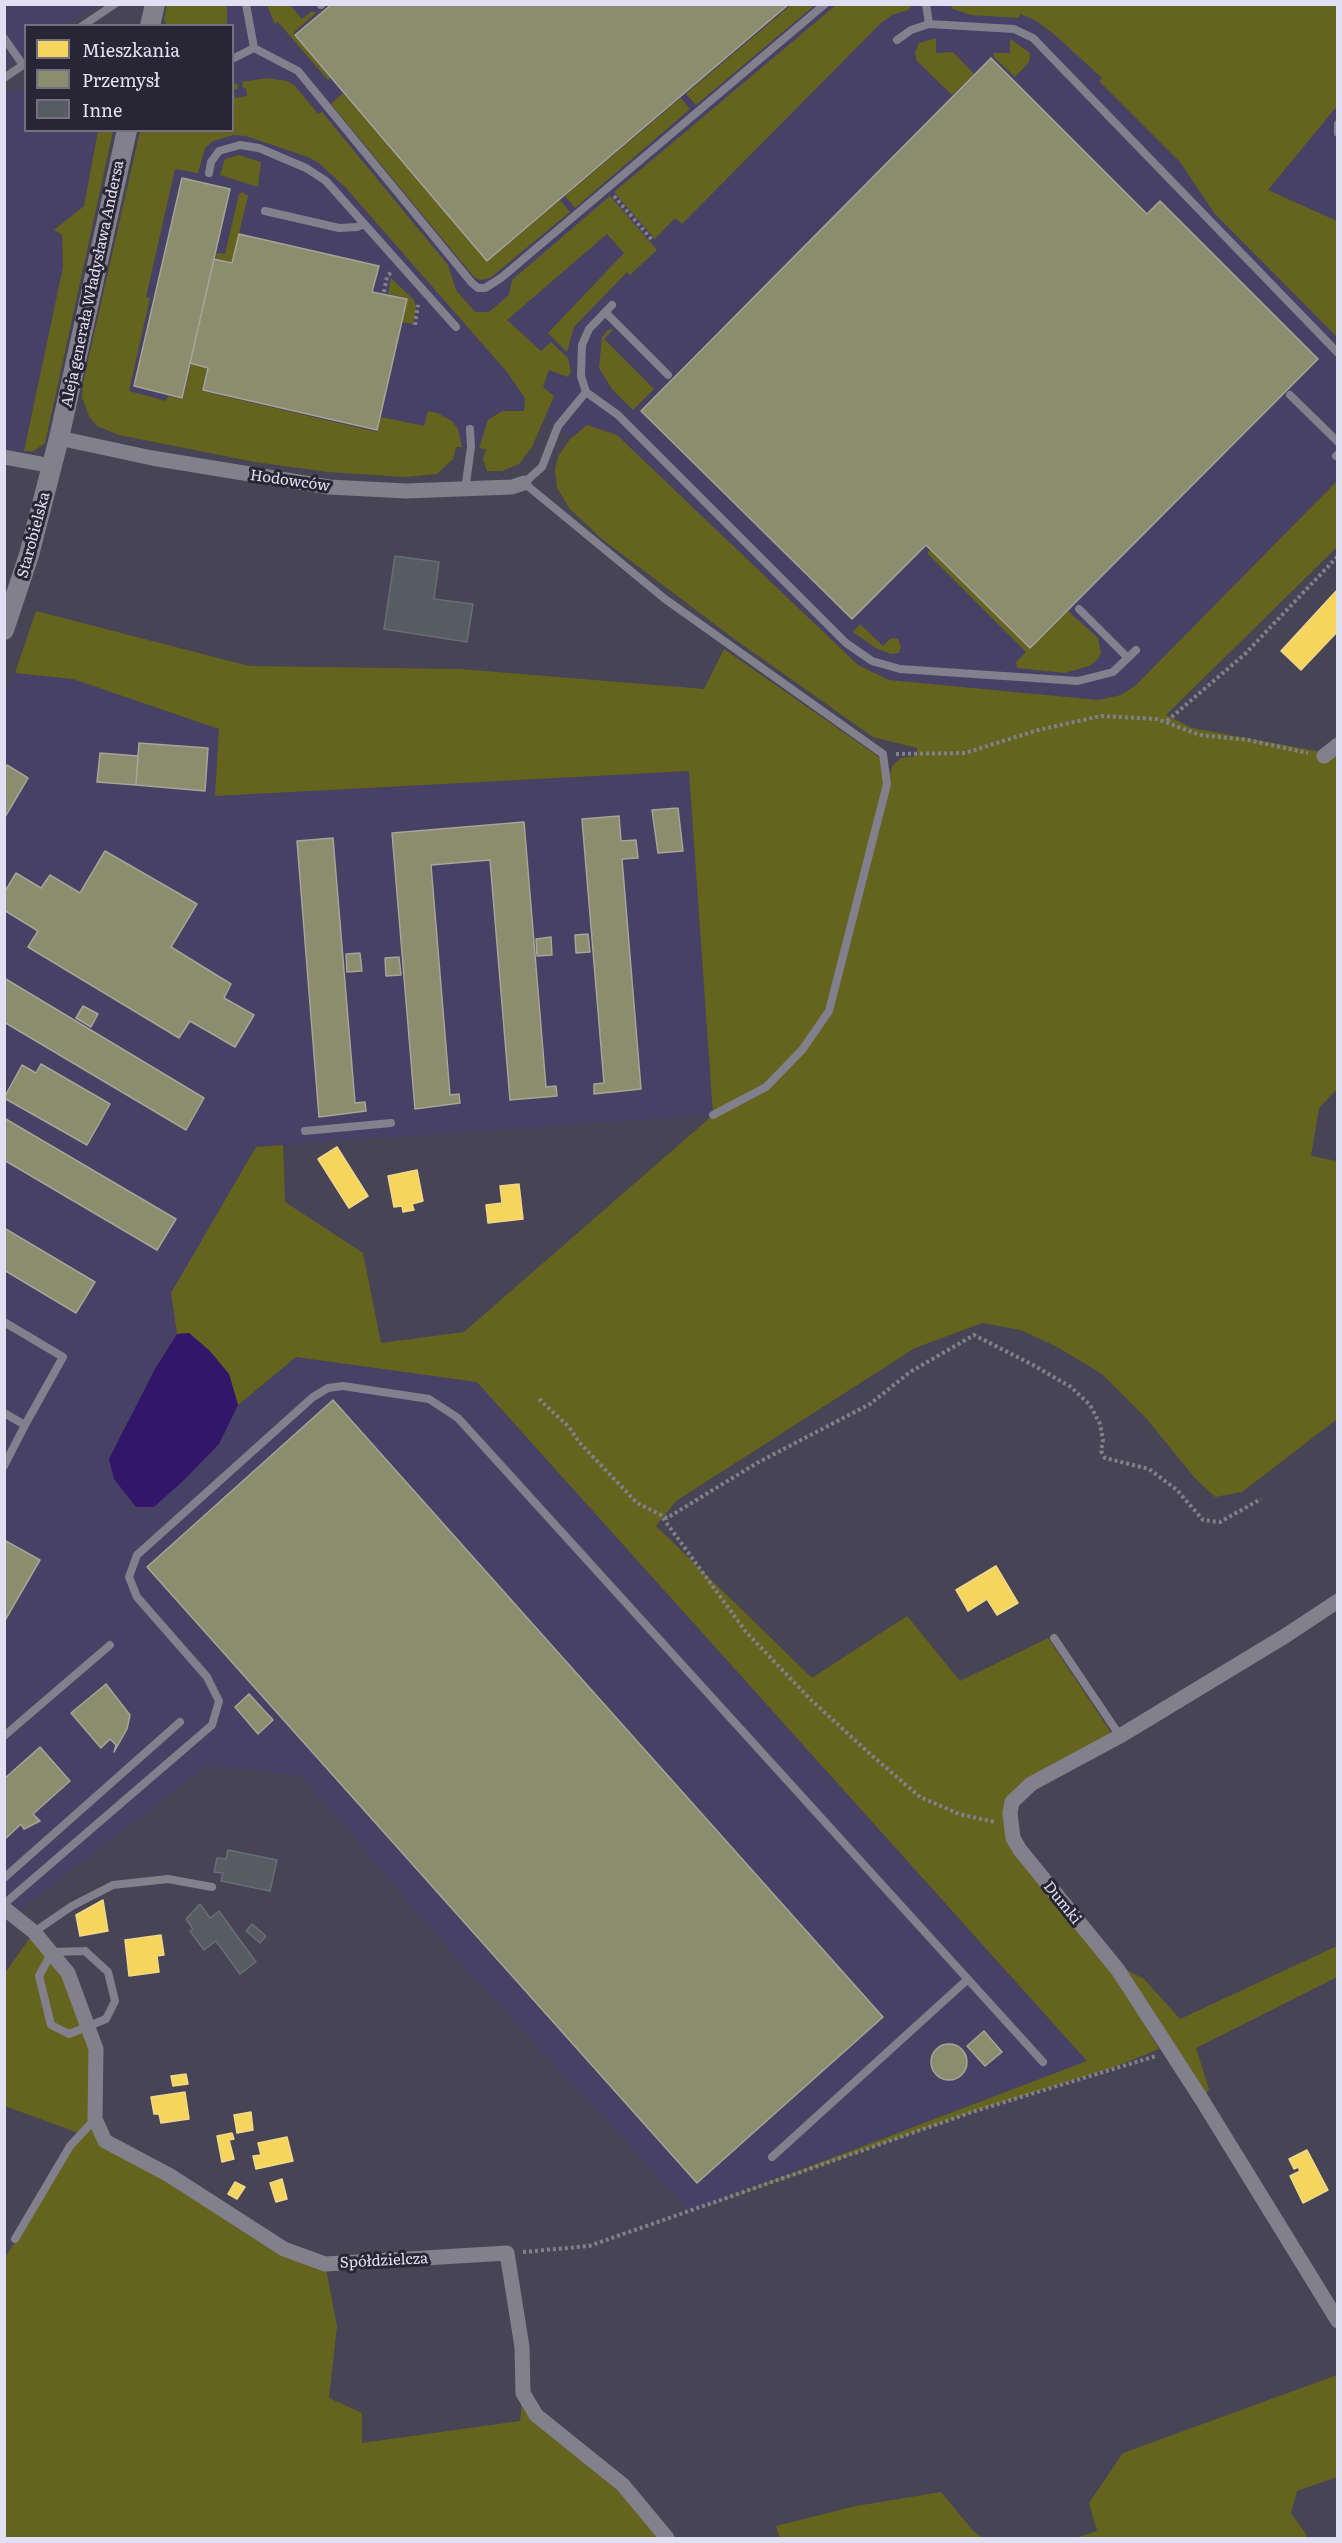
<!DOCTYPE html>
<html>
<head>
<meta charset="utf-8">
<style>
	body { margin:0 }
	#map { position:relative; width:1342px; height:2543px; overflow:hidden; background:#474455; font-family:Literata,serif }
	canvas { display:block }
	.frame { position:absolute; inset:0; border:6px solid #e1dff2; pointer-events:none }
	.legend { position:absolute; left:24px; top:24px; width:210px; height:108px; box-sizing:border-box; background:#282635; border:2px solid #727081; margin:0; padding:8px 10px; list-style:none; font-size:18px; color:#e1dff2 }
	.legend li { display:flex; align-items:center; gap:12px; height:30px }
	.legend b { width:30px; border:2px solid #727081 }
</style>
</head>
<body>
<div id="map">
<canvas width="1342" height="2543"></canvas>
<div class="frame"></div>
<ul class="legend">
<li><b style="height:16px;background:#f6d55c"></b>Mieszkania</li>
<li><b style="height:16px;background:#8c8c6e"></b>Przemysł</li>
<li><b style="height:16px;background:#575c63"></b>Inne</li>
</ul>
</div>
<script>
const context = document.querySelector('canvas').getContext('2d');
context.lineJoin = 'round';
function fillPath(path, color) { context.fillStyle = color; context.fill(path, 'evenodd'); }
const shape = rows => new Path2D(rows.map(r => 'M' + r).join(''));
function strokePath(path, color, width, dash) { context.strokeStyle = color; context.lineWidth = width; context.lineCap = dash ? 'butt' : 'round'; context.setLineDash(dash || []); context.stroke(path); }
function label(font, color, halo, rows, align = 'center') {
  context.font = font + ' Literata,serif'; context.lineWidth = 6; context.setLineDash([]); context.textBaseline = 'middle'; context.strokeStyle = halo; context.fillStyle = color; for (const [text, x, y, turn = 0] of rows) {
    context.save(); context.translate(x, y); context.rotate((+turn || 0) * Math.PI / 180); context.textAlign = isNaN(turn) ? turn : align; if (halo) context.strokeText(text, 0, 0); context.fillText(text, 0, 0); context.restore();
  }
}
fillPath(shape([
	[5,5,96,5,66,25,26,26,25,54,5,68],
	[202,5,1039,5,1337,273,1337,481,1136,685,1121,695,1098,700,889,680,858,665,617,435,587,425,570,439,543,409,486,448,292,437,122,404,172,131,232,130,232,26,199,25],
	[25,89,26,130,98,131,84,206,55,230,62,235,63,267,24,451,5,449,4,91,21,91],
	[1337,106,1337,221,1268,190],
	[15,673,73,679,219,729,215,796,689,771,713,1115,256,1147,171,1293,177,1334,155,1369,140,1401,219,1444,238,1405,296,1357,477,1382,1087,2061,690,2212,454,1956,302,1776,206,1766,14,1915,5,1908,4,691]
]), '#474165');
fillPath(shape([
	[167,5,227,5,227,25,166,25,164,19],
	[267,5,290,5,302,19,312,11,316,13,293,33,330,78,328,80,278,22,275,24],
	[791,5,815,5,696,105,686,94],
	[836,5,912,5,908,10,892,15,881,23,682,224,675,218,655,239,614,192],
	[950,5,1337,5,1337,106,1268,190,1337,221,1337,337,1215,214,1180,162,1099,81,1102,78,1055,35,1035,20,1020,14,1019,18,971,15,953,9],
	[936,38,936,53,953,52,974,74,952,95,917,61,915,53,919,43],
	[1010,39,1030,53,1029,62,1015,77,994,57,993,53,1010,53],
	[267,78,287,81,295,86,318,114,322,112,448,265,456,290,475,312,489,312,509,295,512,280,610,196,657,250,630,275,627,272,574,327,567,352,548,333,624,253,607,234,507,320,541,351,551,342,568,358,571,372,568,377,549,370,543,387,554,396,532,447,519,464,502,471,487,471,483,459,486,449,479,448,488,420,502,411,524,411,525,398,507,372,345,187,319,163,308,157,246,136,233,135,213,141,205,148,198,173,175,169,146,297,150,298,129,391,166,401,168,396,183,399,191,364,207,368,202,391,377,432,381,417,424,426,428,411,437,413,452,421,458,429,462,447,456,447,453,459,437,474,405,477,328,472,255,462,119,435,97,426,89,416,82,397,83,383,140,131,232,130,233,84,237,83,238,89,234,90,235,98,247,96,246,88,243,88,242,82],
	[343,93,487,262,560,200,570,212,490,278,480,280,474,277,331,104],
	[681,98,690,109,575,208,565,196],
	[98,131,113,131,45,443,34,451,24,451,63,267,62,235,54,230,84,206],
	[239,155,261,162,258,187,220,175,225,159],
	[242,192,248,196,232,262,216,258,217,253,225,254,239,194],
	[391,278,414,300,416,307,413,324,402,322,407,298,388,294],
	[614,329,604,339,654,389,633,410,612,389,599,368,602,337,608,330],
	[587,425,617,435,858,665,889,680,1098,700,1121,695,1136,685,1337,481,1337,547,1166,715,1192,728,1322,752,1337,750,1337,1089,1319,1108,1311,1156,1337,1161,1337,1419,1242,1492,1215,1497,1194,1477,1146,1418,1102,1374,1059,1348,1021,1330,982,1323,915,1348,676,1501,656,1526,812,1678,907,1616,960,1681,1048,1638,1110,1731,1109,1735,1029,1780,1005,1828,1113,1971,1159,2049,1112,2068,975,2111,690,2212,1087,2061,477,1382,296,1357,238,1405,229,1374,189,1333,177,1334,171,1293,256,1147,283,1145,285,1202,363,1253,381,1343,464,1332,713,1115,689,771,215,796,219,729,73,679,15,673,36,611,249,666,460,669,704,689,724,649,879,757,887,783,893,765,901,758,917,756,917,748,873,737,733,638,602,539,570,509,557,488,555,468,559,455,570,439],
	[930,549,1030,649,1068,611,1098,638,1101,653,1097,660,1089,666,1065,673,1017,668,1016,662,1026,652,927,553],
	[860,624,883,646,891,638,898,639,901,647,899,653,891,654,876,648,853,632],
	[34,1932,52,1952,89,2027,95,2119,105,2141,325,2264,337,2326,329,2398,362,2413,362,2443,520,2421,523,2393,623,2485,667,2538,5,2538,5,2258,81,2134,5,2106,5,1973],
	[1337,1946,1337,1977,1196,2048,1209,2089,1205,2097,1127,1970,1144,1979,1180,2019],
	[1337,2375,1337,2477,1297,2491,1291,2513,1306,2534,1307,2538,1076,2538,1097,2531,1089,2503,1123,2453],
	[941,2492,974,2532,984,2538,780,2538,776,2526,856,2506]
]), '#64641e');
fillPath(shape([
	[189,1333,210,1351,229,1374,238,1405,219,1444,184,1480,154,1507,136,1507,114,1479,109,1459,155,1369,177,1334]
]), '#321669');
const homes = shape([
	[1338,589,1338,631,1301,670,1281,651,1338,589],
	[337,1147,368,1196,349,1208,318,1159,337,1147],
	[417,1170,423,1201,412,1204,414,1210,403,1212,402,1206,394,1207,388,1176,417,1170],
	[519,1184,523,1219,488,1223,486,1205,502,1203,500,1186,519,1184],
	[996,1566,1018,1603,997,1615,987,1599,968,1611,956,1590,996,1566],
	[103,1900,108,1931,80,1936,76,1915,103,1900],
	[161,1935,164,1955,157,1956,159,1972,129,1976,125,1940,161,1935],
	[186,2074,188,2084,173,2086,171,2076,186,2074],
	[185,2092,189,2119,161,2123,159,2114,154,2114,151,2097,185,2092],
	[251,2112,253,2130,237,2133,234,2115,251,2112],
	[232,2133,234,2139,229,2140,234,2159,222,2162,217,2136,232,2133],
	[287,2137,293,2161,256,2169,253,2156,261,2155,258,2143,287,2137],
	[1307,2150,1328,2190,1303,2203,1290,2176,1300,2171,1298,2167,1294,2169,1289,2159,1307,2150],
	[282,2179,287,2199,276,2202,270,2183,282,2179],
	[235,2182,245,2187,237,2199,228,2194,235,2182]
]);
fillPath(homes, '#f6d55c');
strokePath(homes, '#f0d889', 1.5);
const industry = shape([
	[332,4,789,4,487,261,295,35,332,4],
	[991,58,1147,214,1160,201,1318,359,1030,648,926,545,852,619,641,411,991,58],
	[182,178,230,189,182,398,134,386,182,178],
	[239,234,379,266,372,292,407,299,377,430,203,390,208,368,190,363,214,259,232,263,239,234],
	[139,743,208,748,205,791,136,785,139,743],
	[100,753,138,756,136,785,97,782,100,753],
	[7,765,28,778,5,817,4,770,7,765],
	[678,808,683,851,658,853,652,810,678,808],
	[619,816,621,841,636,840,638,858,622,859,641,1089,594,1094,594,1084,604,1083,582,819,619,816],
	[524,822,546,1087,556,1086,557,1096,510,1100,490,860,431,865,450,1095,459,1094,460,1103,415,1109,392,833,524,822],
	[333,838,355,1103,365,1102,366,1111,319,1117,297,841,333,838],
	[105,851,197,904,171,947,231,984,224,998,254,1015,235,1047,190,1021,179,1038,28,947,38,931,4,910,4,893,16,873,41,888,50,875,80,893,105,851],
	[588,934,590,952,576,953,575,935,588,934],
	[551,937,552,955,537,956,536,939,551,937],
	[360,953,362,971,347,972,346,954,360,953],
	[399,957,401,975,386,976,385,958,399,957],
	[4,978,204,1098,186,1130,4,1022,4,978],
	[83,1006,98,1014,91,1027,76,1018,83,1006],
	[41,1064,110,1104,87,1145,4,1098,22,1065,36,1073,41,1064],
	[4,1118,176,1219,157,1250,4,1160,4,1118],
	[4,1228,95,1282,76,1313,4,1270,4,1228],
	[333,1400,883,2017,697,2183,147,1567,333,1400],
	[4,1540,40,1560,4,1622,4,1540],
	[106,1684,130,1715,127,1729,114,1752,116,1745,110,1739,101,1748,71,1713,106,1684],
	[249,1694,273,1720,258,1734,235,1707,249,1694],
	[40,1747,70,1781,33,1814,40,1821,24,1829,21,1824,4,1840,4,1779,40,1747],
	[984,2031,1002,2052,985,2066,967,2046,984,2031],
	'931 2062a18 18 0 1 1 36 0a18 18 0 1 1-36 0Z'
]);
fillPath(industry, '#8c8c6e');
strokePath(industry, '#a6a596', 1.5);
const building = shape([
	[395,556,439,562,434,599,473,604,467,642,384,629,395,556],
	[228,1850,277,1860,270,1891,221,1881,223,1873,214,1872,217,1858,226,1859,228,1850],
	[200,1904,210,1918,219,1911,256,1962,240,1974,216,1941,204,1950,190,1931,193,1929,186,1919,200,1904],
	[252,1924,266,1936,260,1943,246,1931,252,1924]
]);
fillPath(building, '#575c63');
strokePath(building, '#686e74', 1.5);
strokePath(shape([
	[614,196,653,241],
	[384,292,387,277,392,271],
	[415,325,418,305],
	[1167,721,1245,654,1338,556],
	[896,754,965,753,1038,730,1101,716,1157,719,1200,735,1248,740,1308,753],
	[539,1399,569,1427,579,1442,637,1503,667,1518,757,1463,870,1404,910,1372,974,1335,1033,1365,1071,1387,1090,1405,1100,1424,1103,1440,1101,1451,1105,1458,1149,1469,1177,1490,1203,1520,1220,1522,1261,1499],
	[663,1518,746,1632,810,1699,869,1753,920,1797,959,1814,995,1822],
	[523,2252,589,2246,975,2111,1156,2056]
]), '#82808c', 4, [3, 3]);
strokePath(shape([
	[246,4,254,48],
	[321,4,321,5],
	[926,4,929,24],
	[82,26,115,4],
	[4,38,23,65],
	[897,40,911,30,929,24,1014,29,1033,38,1338,353],
	[232,59,254,48,298,71,472,283,478,288,485,288,501,278,825,4],
	[4,78,26,63],
	[1338,124,1338,133],
	[209,173,211,162,219,151,240,145,259,148,306,168,326,181,456,327],
	[265,211,339,228,357,227,364,224],
	[612,305,589,329,582,345,581,376,586,392,558,426,542,467,524,483,665,599,883,754,887,784,829,1011,802,1050,766,1087,713,1115],
	[605,312,668,375],
	[586,392,618,415,846,643,872,661,900,669,1078,681,1113,672,1136,650],
	[1290,395,1338,442],
	[1336,456,1338,454],
	[465,490,471,447,470,429],
	[1079,609,1128,658],
	[305,1131,391,1123],
	[4,1322,63,1357,25,1425,4,1413],
	[4,1466,25,1425],
	[1054,1638,1120,1736],
	[4,1736,110,1645],
	[4,1878,180,1722],
	[4,1904,212,1725,219,1701,207,1677,137,1597,129,1577,137,1555,313,1397,328,1388,343,1386,429,1399,458,1418,1043,2062],
	[34,1932,72,1906,113,1885,168,1879,212,1887],
	[85,1951,108,1972,115,2001,106,2019,69,2034,51,2025,39,1976,52,1952,85,1951],
	[772,2157,968,1979],
	[15,2239,70,2146,95,2119]
]), '#82808d', 8);
strokePath(shape([
	[59,438,152,458,329,487,406,491,512,487,524,483],
	[4,457,52,466],
	[1324,756,1338,745],
	[1338,1601,1285,1636,1120,1736,1031,1784,1012,1802,1010,1813,1013,1838,1020,1850,1118,1970,1202,2100,1338,2321],
	[4,1908,34,1932,68,1973,96,2049,95,2119,105,2141,169,2175,284,2249,325,2264,507,2253,522,2347,523,2393,536,2415,623,2485,667,2538]
]), '#82808d', 15);
strokePath(shape([
	[150,26,155,4],
	[4,630,29,555,59,438,127,130]
]), '#82808d', 20);
label('15px', '#e1dff2', '#282635', [
	["Aleja generała Władysława Andersa",93,284,-78],
	["Hodowców",290,481,8],
	["Starobielska",34,535,-75],
	["Dumki",1062,1903,51],
	["Spółdzielcza",384,2261,-3]
]);
</script>
</body>
</html>
